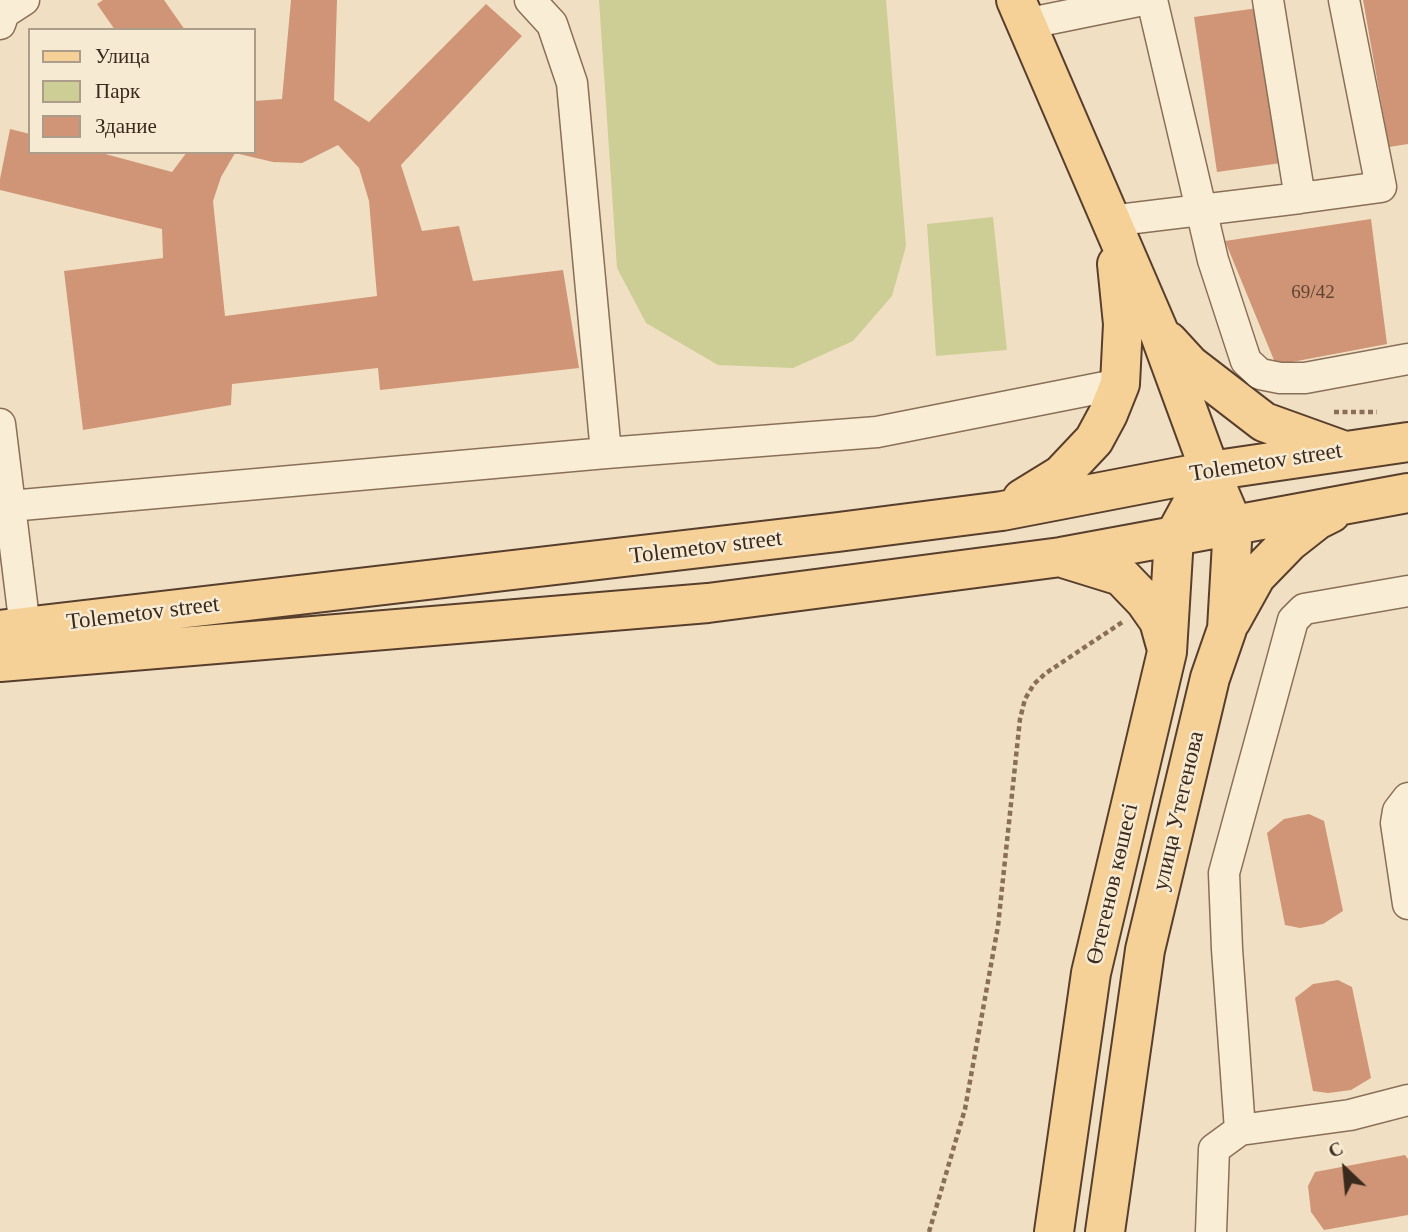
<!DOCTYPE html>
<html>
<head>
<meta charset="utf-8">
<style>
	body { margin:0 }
	#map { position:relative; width:1408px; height:1232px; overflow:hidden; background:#f0dfc2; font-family:"Times New Roman",serif }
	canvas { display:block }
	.legend { position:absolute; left:28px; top:28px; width:228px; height:126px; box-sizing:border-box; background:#f7ead2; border:2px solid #ab9d8a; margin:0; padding:9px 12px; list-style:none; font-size:21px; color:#3a291d }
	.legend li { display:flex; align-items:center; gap:14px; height:35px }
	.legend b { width:35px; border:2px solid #ab9d8a }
	.north { position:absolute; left:1310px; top:1134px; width:70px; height:70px; -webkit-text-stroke:5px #f7ead2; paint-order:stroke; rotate:334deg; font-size:19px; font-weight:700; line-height:28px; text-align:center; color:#3a291d }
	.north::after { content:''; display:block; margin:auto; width:24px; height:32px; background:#3a291d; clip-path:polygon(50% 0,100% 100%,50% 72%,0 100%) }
</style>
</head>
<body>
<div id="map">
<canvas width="1408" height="1232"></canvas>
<ul class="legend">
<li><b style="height:9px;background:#f5d198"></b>Улица</li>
<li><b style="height:19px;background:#ccce95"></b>Парк</li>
<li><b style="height:19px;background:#d09576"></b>Здание</li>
</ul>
<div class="north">С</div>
</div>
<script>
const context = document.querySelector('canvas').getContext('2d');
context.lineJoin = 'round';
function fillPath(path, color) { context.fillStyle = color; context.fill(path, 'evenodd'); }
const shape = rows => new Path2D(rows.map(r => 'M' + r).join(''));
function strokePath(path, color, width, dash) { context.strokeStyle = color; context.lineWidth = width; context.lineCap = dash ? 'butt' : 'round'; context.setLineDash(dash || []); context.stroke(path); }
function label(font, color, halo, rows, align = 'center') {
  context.font = font + ' "Times New Roman",serif'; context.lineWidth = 5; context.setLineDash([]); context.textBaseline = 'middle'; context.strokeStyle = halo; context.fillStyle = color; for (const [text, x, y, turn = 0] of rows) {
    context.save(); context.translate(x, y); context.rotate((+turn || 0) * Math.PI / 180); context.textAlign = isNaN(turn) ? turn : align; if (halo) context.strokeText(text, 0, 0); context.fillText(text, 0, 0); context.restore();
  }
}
fillPath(shape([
	[599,0,886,0,906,246,892,296,853,341,793,368,718,365,646,323,617,268],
	[993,217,1007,350,936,356,927,224]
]), '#ccce95');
fillPath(shape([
	[103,0,164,0,185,30,115,30,97,4],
	[291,0,337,0,334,100,369,122,486,4,522,36,401,165,422,231,459,226,473,281,563,270,579,368,380,390,378,368,232,384,231,405,83,430,64,271,163,258,162,229,0,190,0,179,10,129,30,134,30,152,98,152,172,172,187,152,254,152,254,101,282,99],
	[338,145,359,168,369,201,377,296,225,316,213,201,221,177,235,153,273,162,302,163],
	[1363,0,1408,0,1408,144,1389,147],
	[1258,8,1281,163,1217,172,1194,17],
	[1371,219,1387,344,1276,365,1225,241],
	[1309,814,1324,821,1343,911,1323,924,1300,928,1285,925,1267,833,1284,819],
	[1338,980,1352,987,1371,1078,1351,1090,1328,1093,1313,1091,1295,998,1313,984],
	[1405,1155,1408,1159,1408,1215,1324,1230,1311,1212,1308,1186,1315,1172]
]), '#d09576');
const minor = shape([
	[530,0,552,24,572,83,606,453,877,432,1120,384],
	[1152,0,1213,260,1246,361,1260,374,1280,378,1305,378,1408,359],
	[1268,0,1300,198,1381,187,1344,0],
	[0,24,4,13,24,0],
	[1025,24,1143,0],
	[1110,221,1300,198],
	[0,424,25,628],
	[10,506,606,453],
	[1408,798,1398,811,1396,823,1408,904],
	[1240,1130,1227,949,1224,873,1293,620,1304,609,1408,591],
	[1211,1232,1214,1149,1240,1130,1350,1115,1408,1100]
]);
const major = shape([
	[1016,0,1159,332,1210,471,1233,525,1227,629,1210,678,1145,950,1105,1232],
	[1168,341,1190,365,1264,422,1339,449],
	[1022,499,1061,475,1094,440,1108,414,1120,384,1123,324,1117,264],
	[1066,559,1121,576,1145,601,1159,621,1166,646],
	[1231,621,1256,576,1289,542,1317,520,1331,513],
	[0,630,838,532,1002,511,1210,471,1408,442],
	[0,662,708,603,1061,557,1408,493],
	[1054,1232,1091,973,1167,652,1174,537,1210,471]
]);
strokePath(minor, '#8a6f58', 33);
strokePath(major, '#583e2d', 42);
strokePath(shape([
	[1334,412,1377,412],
	[929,1232,965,1109,998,926,1020,719,1025,699,1034,684,1046,673,1124,621]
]), '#8a6f58', 4.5, [5, 3.5]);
strokePath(minor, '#faedd6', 30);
strokePath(major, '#f5d198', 38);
label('19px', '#604433', null, [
	["69/42",1313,293]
]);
label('23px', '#3a291d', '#f7ead2', [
	["Tolemetov street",1266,463,-9],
	["Tolemetov street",706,548,-7],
	["Tolemetov street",143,614,-7],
	["улица Утегенова",1179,811,-77],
	["Өтегенов көшесі",1113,884,-77]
]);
</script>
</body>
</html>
